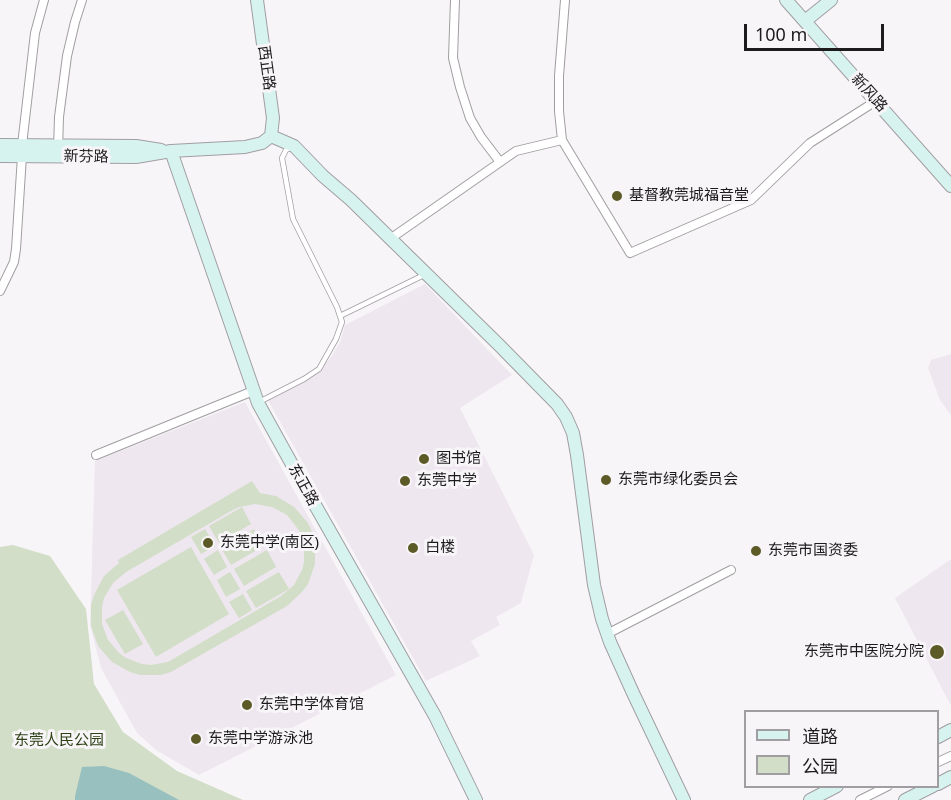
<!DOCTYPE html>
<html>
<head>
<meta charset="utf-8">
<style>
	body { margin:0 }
	#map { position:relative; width:951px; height:800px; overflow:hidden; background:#f8f5f8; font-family:"Noto Sans","Noto Sans SC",sans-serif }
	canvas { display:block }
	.legend { position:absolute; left:744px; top:710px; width:195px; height:78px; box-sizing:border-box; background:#f8f5f8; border:2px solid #a09ea0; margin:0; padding:8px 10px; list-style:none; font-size:18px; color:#1d1c1d }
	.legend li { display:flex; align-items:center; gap:12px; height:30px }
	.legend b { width:30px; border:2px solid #a09ea0 }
	.scale { position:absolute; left:744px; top:24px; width:140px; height:27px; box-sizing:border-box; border:3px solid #1d1c1d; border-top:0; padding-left:8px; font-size:18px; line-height:21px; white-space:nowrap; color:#1d1c1d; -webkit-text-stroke:4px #f8f5f8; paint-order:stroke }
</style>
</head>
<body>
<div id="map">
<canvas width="951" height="800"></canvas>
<ul class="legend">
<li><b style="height:8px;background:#d7f3f0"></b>道路</li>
<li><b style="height:16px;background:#d2dec7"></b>公园</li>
</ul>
<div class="scale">100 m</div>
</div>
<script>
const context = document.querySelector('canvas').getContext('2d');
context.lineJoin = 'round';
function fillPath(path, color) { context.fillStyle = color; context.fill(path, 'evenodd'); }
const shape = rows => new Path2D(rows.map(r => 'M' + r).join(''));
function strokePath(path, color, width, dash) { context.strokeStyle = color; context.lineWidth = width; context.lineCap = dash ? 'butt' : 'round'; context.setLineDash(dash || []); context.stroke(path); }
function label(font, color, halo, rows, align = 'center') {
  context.font = font + ' "Noto Sans","Noto Sans SC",sans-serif'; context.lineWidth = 6; context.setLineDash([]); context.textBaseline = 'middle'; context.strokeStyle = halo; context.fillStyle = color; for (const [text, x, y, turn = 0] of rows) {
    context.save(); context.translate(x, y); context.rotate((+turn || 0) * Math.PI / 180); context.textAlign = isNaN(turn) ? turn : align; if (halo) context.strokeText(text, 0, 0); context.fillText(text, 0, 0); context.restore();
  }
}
fillPath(shape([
	[425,284,512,375,460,408,534,555,521,603,496,617,500,625,471,641,480,656,426,681,266,397,319,371,332,356,340,342,345,325],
	[951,354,951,415,940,400,928,368,931,360],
	[245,402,396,675,199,775,156,750,137,733,101,668,90,625,95,461],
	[951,559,951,706,895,598]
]), '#efe7ef');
fillPath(shape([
	[252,481,260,493,276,496,294,507,308,523,312,532,315,543,315,564,308,584,302,592,287,606,171,672,161,675,140,675,130,672,112,662,98,646,91,626,91,605,94,595,104,576,119,563,118,560],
	[255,504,272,507,287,515,298,529,302,536,304,545,304,562,302,570,294,585,281,596,168,662,151,665,142,664,126,658,119,653,108,640,102,624,102,607,104,598,113,583,126,572,231,511,239,507],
	[242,507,251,524,219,543,209,526],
	[205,529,215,546,201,554,191,537],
	[254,529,264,546,231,565,221,548],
	[13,545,50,556,86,609,94,684,123,732,177,771,243,800,0,800,0,547],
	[191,547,229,614,156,657,117,590],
	[218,550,227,567,214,575,204,559],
	[267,550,276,567,244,586,234,569],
	[230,572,240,589,226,597,217,580],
	[279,572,289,589,256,608,246,591],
	[243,594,252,610,239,618,229,602],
	[123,610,143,644,125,654,105,620]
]), '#d2dec7');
fillPath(shape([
	[104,766,129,773,179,800,75,800,75,796,82,767]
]), '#98c0bf');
const lane = shape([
	[340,316,426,274],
	[259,402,304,379,319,369,336,339,342,322,337,307,293,219,282,158,286,150,292,147]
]);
const street = shape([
	[455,0,453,58,460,87,470,118,481,137,500,162],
	[562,140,559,111,559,76,565,0],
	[22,145,35,33,44,0],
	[58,150,59,117,67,56,75,22,82,0],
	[390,239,516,151,562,140,630,253,751,200,810,143,876,101],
	[0,291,14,262,16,249,22,156],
	[96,455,253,391],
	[607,634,731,570],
	[938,762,951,756],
	[860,800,888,786]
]);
const secondary = shape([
	[257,0,273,118,271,136],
	[786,0,951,186],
	[805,21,831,0],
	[271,136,294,146,323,176,351,200,499,345,557,404,566,417,573,433,577,455,594,585,602,619,610,642,633,693,684,800],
	[0,145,136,146,161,150],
	[171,151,258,403,294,468,435,716,476,800],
	[0,156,136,157,171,151,245,147,262,143,271,136],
	[938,737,951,730],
	[938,784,951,777],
	[810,800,837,786],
	[905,800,933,786]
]);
strokePath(lane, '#a19ea1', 6);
strokePath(street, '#a19ea1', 10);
strokePath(secondary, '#a19ea1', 14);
strokePath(lane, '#fff', 4.5);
strokePath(street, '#fff', 8);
strokePath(secondary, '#d7f3f0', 12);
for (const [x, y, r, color] of [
	[617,196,6,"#5c5a27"],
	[424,459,6,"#5c5a27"],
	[606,480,6,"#5c5a27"],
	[405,481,6,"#5c5a27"],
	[208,543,6,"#5c5a27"],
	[413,548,6,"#5c5a27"],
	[756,551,6,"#5c5a27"],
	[937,652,8,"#5c5a27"],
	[247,705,6,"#5c5a27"],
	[196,739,6,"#5c5a27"]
]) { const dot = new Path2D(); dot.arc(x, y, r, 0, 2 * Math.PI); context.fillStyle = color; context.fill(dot); strokePath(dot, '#f8f5f8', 2); }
label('15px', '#1d1c1d', '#f8f5f8', [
	["西正路",266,68,82],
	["新风路",869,93,48],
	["新芬路",86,157,1],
	["东正路",303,485,61]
]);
label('15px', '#1d1c1d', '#f8f5f8', [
	["基督教莞城福音堂",629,196],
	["图书馆",436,459],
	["东莞市绿化委员会",618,480],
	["东莞中学",417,481],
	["东莞中学(南区)",220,543],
	["白楼",425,548],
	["东莞市国资委",768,551],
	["东莞市中医院分院",924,652,"right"],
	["东莞中学体育馆",259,705],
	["东莞中学游泳池",208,739]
], 'left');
label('15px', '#2e4216', '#f8f5f8', [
	["东莞人民公园",59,741]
]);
</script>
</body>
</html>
